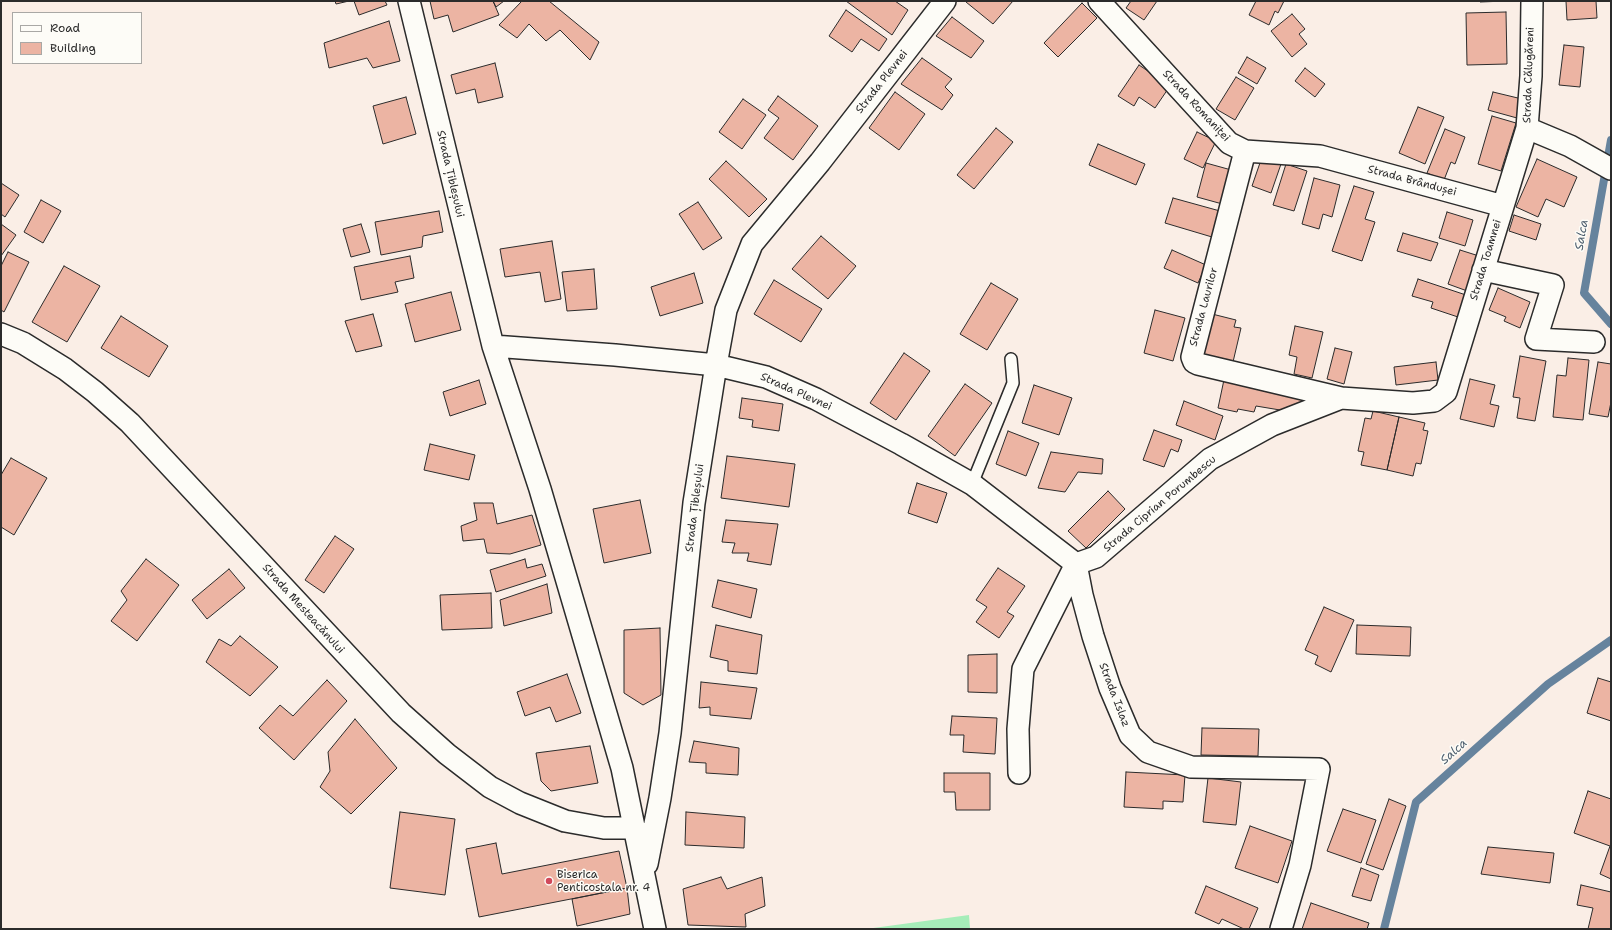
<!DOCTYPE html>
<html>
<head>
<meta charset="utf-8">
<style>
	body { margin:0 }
	#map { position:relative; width:1612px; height:930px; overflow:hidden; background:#faeee6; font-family:"Shantell Sans",sans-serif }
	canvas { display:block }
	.frame { position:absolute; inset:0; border:2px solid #2b2b2b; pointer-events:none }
	.legend { position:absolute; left:12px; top:12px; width:130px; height:52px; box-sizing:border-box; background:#fdfcf7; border:1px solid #a9a8a5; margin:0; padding:5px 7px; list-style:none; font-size:12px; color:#2b2b2b }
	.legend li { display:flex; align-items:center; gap:8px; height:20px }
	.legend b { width:20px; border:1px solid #a9a8a5 }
</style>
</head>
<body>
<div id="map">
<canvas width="1612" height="930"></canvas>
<div class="frame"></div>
<ul class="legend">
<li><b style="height:5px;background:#fdfcf7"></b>Road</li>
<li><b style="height:11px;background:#ecb4a3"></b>Building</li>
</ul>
</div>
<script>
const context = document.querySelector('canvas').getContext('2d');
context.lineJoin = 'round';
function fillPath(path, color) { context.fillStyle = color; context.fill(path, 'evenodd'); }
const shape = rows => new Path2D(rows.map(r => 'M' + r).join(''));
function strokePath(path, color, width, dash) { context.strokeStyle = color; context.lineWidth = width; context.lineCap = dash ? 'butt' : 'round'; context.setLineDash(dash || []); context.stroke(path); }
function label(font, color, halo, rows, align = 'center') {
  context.font = font + ' "Shantell Sans",sans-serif'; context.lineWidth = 3; context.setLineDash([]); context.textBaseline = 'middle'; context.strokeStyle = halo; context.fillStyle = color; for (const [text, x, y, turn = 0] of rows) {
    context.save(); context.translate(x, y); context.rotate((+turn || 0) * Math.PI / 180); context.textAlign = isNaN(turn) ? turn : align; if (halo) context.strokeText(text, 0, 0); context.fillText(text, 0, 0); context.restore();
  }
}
fillPath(shape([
	[969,915,970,929,866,929]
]), '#a6edb9');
strokePath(shape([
	[1611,140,1584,293,1611,324],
	[1384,929,1416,802,1548,684,1611,640]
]), '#66839d', 8);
const building = shape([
	[335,1,349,1,336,4,335,1],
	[354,1,385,1,387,5,359,15,354,1],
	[430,1,493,1,499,15,453,32,448,15,434,19,430,1],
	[493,1,504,1,496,7,493,1],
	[522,1,549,1,599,42,590,60,560,30,546,41,529,24,517,38,499,25,522,1],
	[846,1,895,1,908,10,892,35,846,1],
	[967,1,1013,1,993,24,966,2,967,1],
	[1131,1,1157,1,1144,20,1126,8,1131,1],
	[1256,1,1284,1,1278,13,1275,11,1269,25,1249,15,1256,1],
	[1480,1,1506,1,1480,2,1480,1],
	[1566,1,1596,1,1597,18,1567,20,1566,1],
	[1082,3,1097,18,1058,57,1044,43,1082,3],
	[846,10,887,39,879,51,861,39,852,52,829,36,846,10],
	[1506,12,1507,64,1467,65,1466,13,1506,12],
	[1292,14,1305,29,1299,34,1307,44,1292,57,1271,31,1292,14],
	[952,17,984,41,971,58,936,36,952,17],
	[389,21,400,61,373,68,367,58,329,68,324,43,389,21],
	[1564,45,1584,47,1580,87,1559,85,1564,45],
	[1247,57,1266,68,1257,84,1238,73,1247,57],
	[922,58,952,79,945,87,953,95,942,110,901,84,922,58],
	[495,63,503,97,478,103,475,89,456,94,451,75,495,63],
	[1139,65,1170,86,1155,108,1139,97,1134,106,1118,96,1139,65],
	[1305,68,1325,84,1315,97,1295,81,1305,68],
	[1236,77,1254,88,1235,120,1216,109,1236,77],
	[895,92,925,114,899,150,869,128,895,92],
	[1493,92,1522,99,1517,118,1488,110,1493,92],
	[778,96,818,126,793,160,764,138,779,118,768,110,778,96],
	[406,97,416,134,383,144,373,106,406,97],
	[743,99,766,115,742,149,719,132,743,99],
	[1418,107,1444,117,1425,164,1399,153,1418,107],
	[1492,116,1516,123,1501,171,1478,164,1492,116],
	[996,128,1013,142,974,189,957,175,996,128],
	[1445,129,1465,137,1455,164,1451,162,1444,180,1427,173,1445,129],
	[1197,132,1216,141,1203,168,1184,159,1197,132],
	[1098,144,1145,164,1136,185,1089,165,1098,144],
	[1262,157,1281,164,1271,193,1252,186,1262,157],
	[1537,159,1577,177,1564,207,1546,199,1538,217,1516,207,1537,159],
	[726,161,767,199,749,217,709,179,726,161],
	[1206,163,1235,171,1226,205,1197,197,1206,163],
	[1286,164,1307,171,1294,211,1273,205,1286,164],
	[1314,178,1340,185,1332,217,1323,214,1319,229,1302,224,1314,178],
	[1,183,19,195,5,217,1,214,1,183],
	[1354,186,1374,192,1365,219,1375,222,1362,261,1332,251,1354,186],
	[1173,198,1220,211,1212,237,1165,223,1173,198],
	[41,200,61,211,43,243,24,232,41,200],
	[698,202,722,238,703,250,679,214,698,202],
	[439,211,443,232,423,236,422,247,381,255,375,222,439,211],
	[1447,212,1473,220,1465,246,1439,238,1447,212],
	[1514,215,1541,224,1536,240,1509,231,1514,215],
	[1,224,16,235,1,256,1,224],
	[361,224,370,252,351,257,343,229,361,224],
	[1403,233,1438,243,1431,261,1397,251,1403,233],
	[821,236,856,266,828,299,792,269,821,236],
	[552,241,561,299,545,302,540,272,505,277,500,249,552,241],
	[1172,250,1206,265,1198,283,1164,268,1172,250],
	[1460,250,1479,256,1470,292,1448,284,1460,250],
	[8,252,29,262,4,312,1,310,1,266,8,252],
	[410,256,414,278,395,282,398,292,361,300,354,267,410,256],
	[64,266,100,286,67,342,32,322,64,266],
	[594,269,597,309,567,311,562,272,594,269],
	[694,273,703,303,660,316,651,287,694,273],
	[1418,279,1469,296,1461,318,1431,308,1433,302,1412,296,1418,279],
	[774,280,822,309,801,342,754,314,774,280],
	[991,283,1018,299,987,350,960,334,991,283],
	[1498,288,1530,302,1520,328,1504,321,1506,317,1489,310,1498,288],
	[451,292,461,330,415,342,405,304,451,292],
	[1155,310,1185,318,1173,361,1144,353,1155,310],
	[1208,313,1236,320,1234,327,1241,328,1233,362,1199,353,1208,313],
	[373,314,382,346,356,352,345,321,373,314],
	[121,316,168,346,149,377,101,348,121,316],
	[1295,326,1323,332,1312,378,1294,374,1297,357,1289,355,1295,326],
	[1335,348,1352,352,1344,384,1327,379,1335,348],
	[904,353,930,371,896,420,870,403,904,353],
	[1520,356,1546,361,1535,421,1517,418,1520,398,1513,397,1520,356],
	[1568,358,1589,360,1583,420,1553,417,1557,375,1566,376,1568,358],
	[1436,362,1438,380,1396,385,1394,367,1436,362],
	[1598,362,1611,364,1611,402,1608,417,1589,414,1598,362],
	[1225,375,1307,393,1302,411,1277,421,1280,410,1256,406,1254,412,1238,409,1237,412,1218,408,1225,375],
	[1470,379,1495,385,1490,404,1499,406,1494,427,1460,419,1470,379],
	[479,380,486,404,450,416,443,392,479,380],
	[965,384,992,403,955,456,928,436,965,384],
	[1034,385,1072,398,1059,435,1022,423,1034,385],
	[742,398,783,404,779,431,752,427,753,420,739,418,742,398],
	[1184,401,1223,416,1215,440,1176,425,1184,401],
	[1373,411,1399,417,1387,470,1361,465,1364,452,1358,451,1365,418,1371,419,1373,411],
	[1399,417,1425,423,1423,430,1428,431,1421,464,1416,463,1413,476,1387,470,1399,417],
	[1154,430,1182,440,1178,452,1171,449,1164,467,1143,460,1154,430],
	[1008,431,1039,443,1026,476,996,464,1008,431],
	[430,444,475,455,469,480,424,470,430,444],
	[1051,452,1103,459,1102,474,1078,472,1065,492,1038,488,1051,452],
	[727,456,795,464,789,507,721,498,727,456],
	[11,458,47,478,14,535,1,527,1,475,11,458],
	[917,483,947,493,937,523,908,513,917,483],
	[1108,491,1125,509,1086,548,1068,531,1108,491],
	[640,500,651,553,604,563,593,509,640,500],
	[474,503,493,503,497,524,532,515,541,545,510,554,487,553,484,539,463,541,461,526,477,520,474,503],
	[726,520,778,524,771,565,747,561,749,553,732,553,735,543,722,542,726,520],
	[335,536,354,549,324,593,305,580,335,536],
	[146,559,179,585,137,641,111,621,127,600,121,591,146,559],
	[525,559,527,568,542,564,546,576,496,592,490,570,525,559],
	[998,568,1025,586,1007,612,1014,616,999,638,976,622,987,607,976,600,998,568],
	[229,569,245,588,207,619,192,600,229,569],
	[718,580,757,589,751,618,712,607,718,580],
	[547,584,552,613,504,626,500,600,547,584],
	[491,593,492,628,442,630,440,595,491,593],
	[1324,607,1354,620,1331,672,1315,664,1318,656,1305,650,1324,607],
	[716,625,762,635,757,674,728,671,728,661,710,657,716,625],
	[1357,625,1411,627,1410,656,1356,654,1357,625],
	[660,628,661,695,643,705,624,693,624,630,660,628],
	[240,636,278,667,250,696,206,662,219,639,231,646,240,636],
	[997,654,997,693,968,692,968,655,997,654],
	[567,674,581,713,556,722,550,707,525,716,517,692,567,674],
	[1598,678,1611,682,1611,721,1587,713,1598,678],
	[327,680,347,701,294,760,259,728,280,705,293,716,327,680],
	[701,682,757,688,751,719,710,715,710,707,699,708,701,682],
	[952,716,997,718,995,754,963,752,964,735,950,735,952,716],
	[355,719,397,768,351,814,320,787,330,771,328,752,355,719],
	[1202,728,1259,729,1258,756,1201,755,1202,728],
	[694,741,739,748,738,775,706,773,706,763,689,762,694,741],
	[590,746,598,783,551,791,541,781,536,753,590,746],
	[1126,772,1185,775,1183,802,1163,801,1163,809,1124,807,1126,772],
	[944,773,990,773,990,810,956,810,955,792,944,792,944,773],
	[1208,778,1241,782,1236,825,1203,822,1208,778],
	[1588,791,1611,799,1611,879,1600,874,1610,846,1574,833,1588,791],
	[1389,799,1406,806,1383,870,1366,864,1389,799],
	[1343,809,1376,820,1361,863,1327,851,1343,809],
	[400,812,455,819,445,895,390,888,400,812],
	[686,812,745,817,744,848,685,845,686,812],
	[1250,826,1292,841,1278,883,1235,868,1250,826],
	[496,843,502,874,619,851,627,888,479,917,466,849,496,843],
	[1488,847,1554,853,1550,883,1481,874,1488,847],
	[1361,868,1379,875,1371,901,1352,896,1361,868],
	[721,877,727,889,762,877,765,906,745,914,746,927,688,925,683,889,721,877],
	[1581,885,1611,892,1611,929,1588,929,1593,908,1577,905,1581,885],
	[1206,886,1258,908,1249,929,1244,929,1222,919,1219,924,1195,913,1206,886],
	[627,888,630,914,577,926,572,899,627,888],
	[1311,903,1369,923,1367,929,1302,929,1311,903]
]);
fillPath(building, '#ecb4a3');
strokePath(building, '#2b2b2b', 1);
const service = shape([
	[972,484,1013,383,1011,359]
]);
const minor = shape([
	[409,1,493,346,540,489,622,768,655,929],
	[945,1,820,162,752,244,726,310,716,365,766,377,816,399,901,444,972,484,1076,564],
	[1099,1,1229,143,1245,151,1320,156,1503,206],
	[1527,128,1570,146,1611,169],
	[1245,151,1192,357,1194,362,1198,364,1341,398],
	[1483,270,1553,285,1536,339,1594,342],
	[1,334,23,343,65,369,95,392,130,423,401,713,447,754,490,787,520,803,565,821,604,828,635,828],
	[493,346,615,355,716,365,694,503,670,733,660,798,647,864],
	[1076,564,1096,557,1210,459,1272,425,1341,398,1413,403,1434,401,1446,392,1527,128,1531,76,1532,1],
	[1076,564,1082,595,1093,636,1110,688,1130,735,1148,752,1191,767,1319,769,1300,865,1281,929],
	[1019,773,1018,729,1023,669,1076,564]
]);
strokePath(service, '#2b2b2b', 14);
strokePath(minor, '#2b2b2b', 24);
strokePath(service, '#fdfcf7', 11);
strokePath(minor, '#fdfcf7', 21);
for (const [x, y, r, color] of [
	[549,881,4,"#d1495b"]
]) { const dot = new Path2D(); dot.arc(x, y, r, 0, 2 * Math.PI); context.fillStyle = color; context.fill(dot); strokePath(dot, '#fdfcf7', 1.5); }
label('11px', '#2b2b2b', '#fdfcf7', [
	["Strada Călugăreni",1529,75,-88],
	["Strada Plevnei",882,82,-52],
	["Strada Romaniței",1196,106,47],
	["Strada Țibleșului",450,174,77],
	["Strada Brândușei",1412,181,15],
	["Strada Toamnei",1486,260,-73],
	["Strada Laurilor",1204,307,-75],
	["Strada Plevnei",796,392,24],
	["Strada Ciprian Porumbescu",1160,504,-40],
	["Strada Țibleșului",695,508,-83],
	["Strada Mesteacănului",303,609,48],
	["Strada Islaz",1114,695,69]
]);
label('11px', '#2b2b2b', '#fdfcf7', [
	["Biserica",557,875],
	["Penticostala nr. 4",557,888]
], 'left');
label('italic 12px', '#4d5e6e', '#fdfcf7', [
	["Salca",1582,235,-80],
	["Salca",1454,752,-42]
]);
</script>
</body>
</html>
